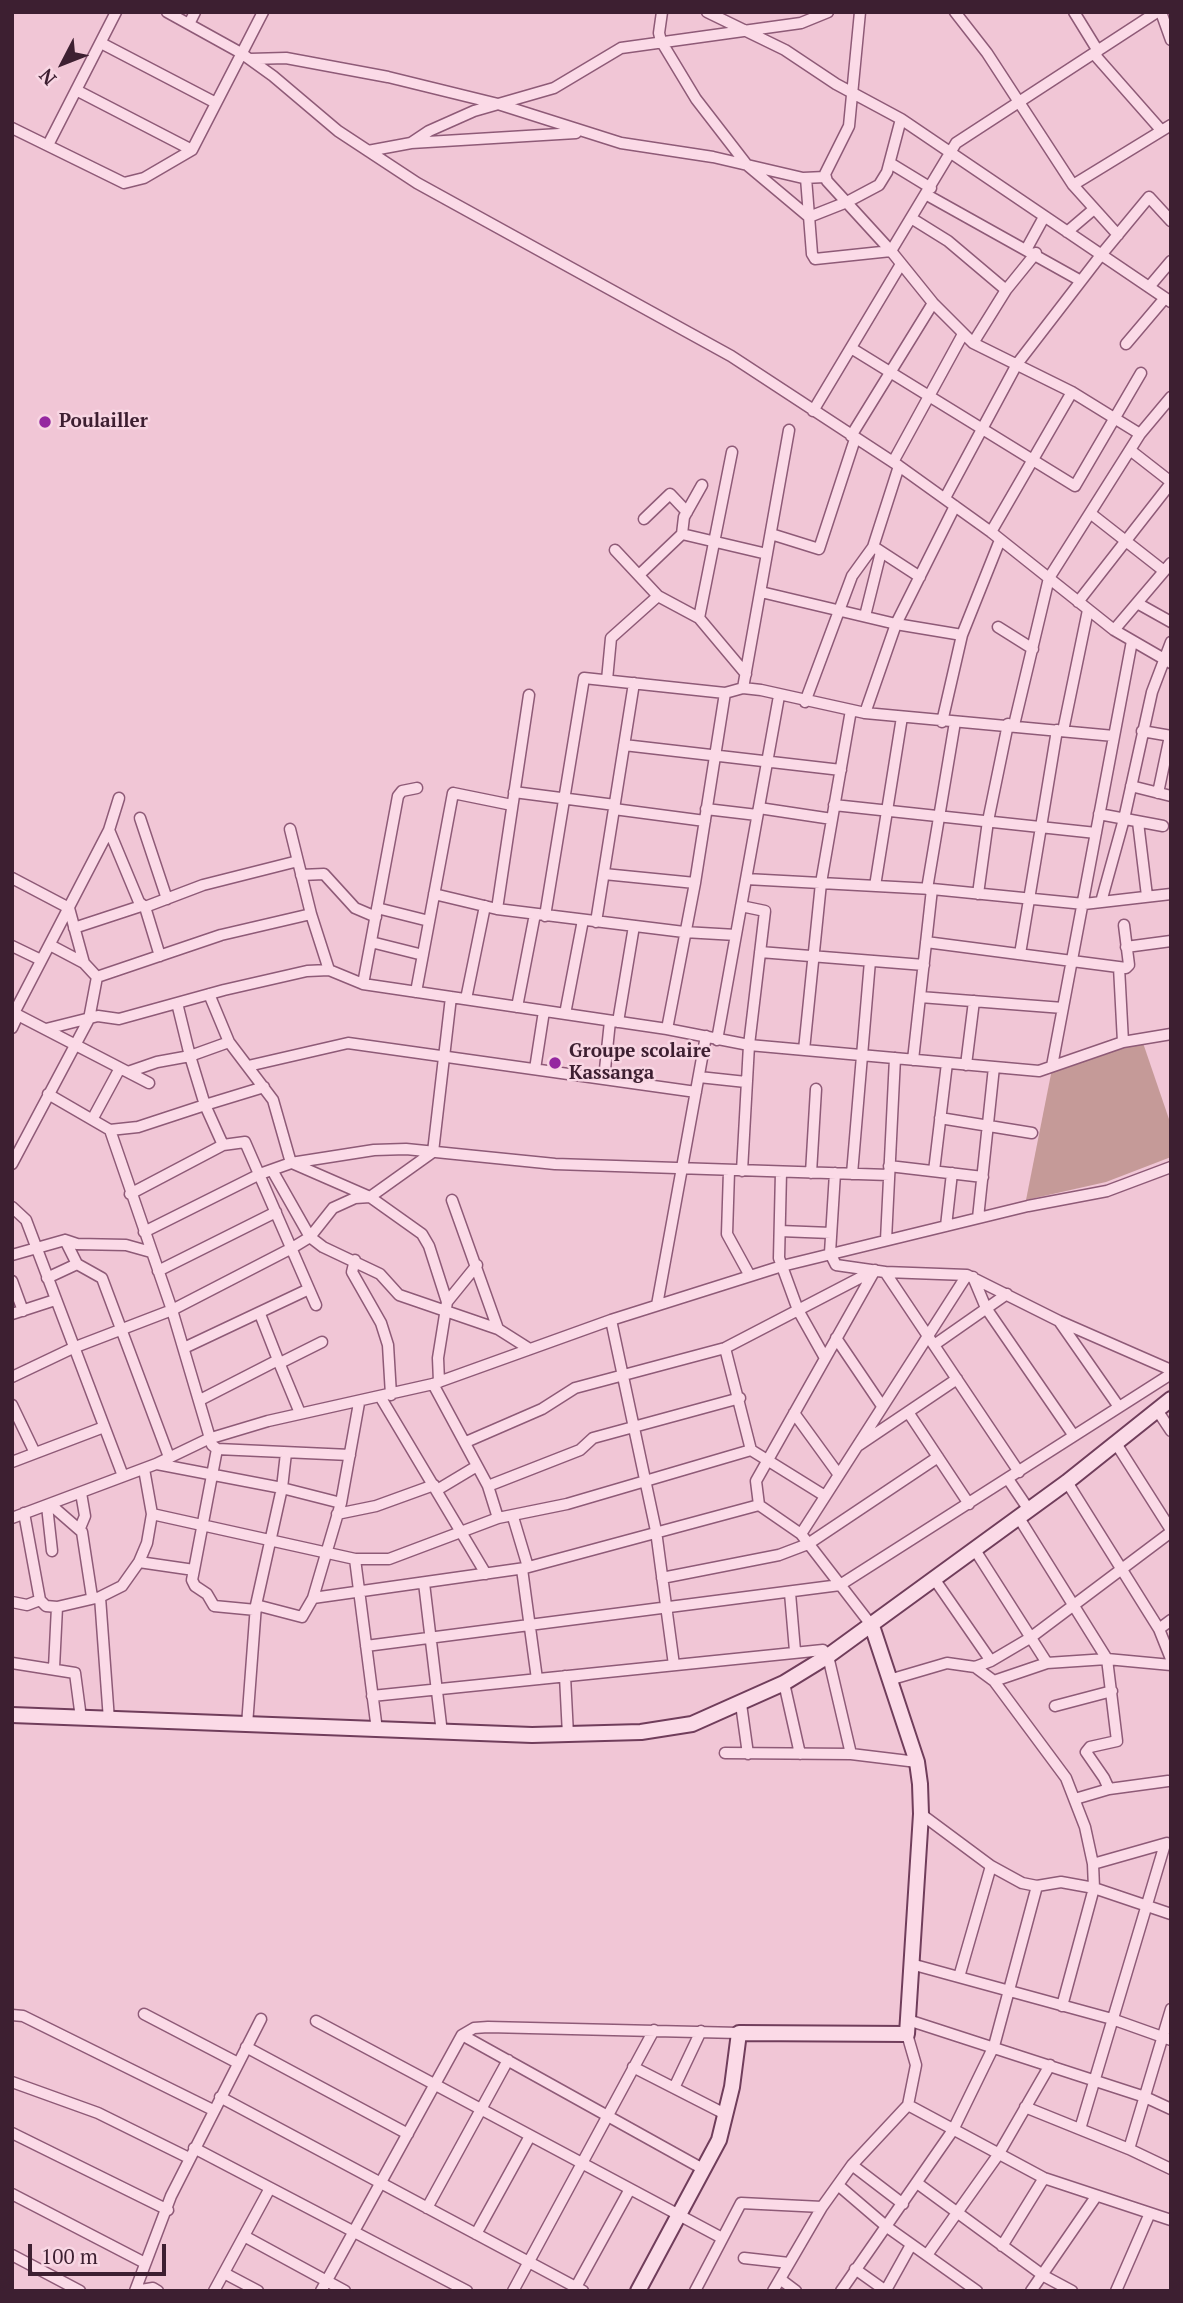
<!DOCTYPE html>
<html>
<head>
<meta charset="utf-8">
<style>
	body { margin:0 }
	#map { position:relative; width:1183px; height:2303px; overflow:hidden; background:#f1c6d6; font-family:"PT Serif",serif }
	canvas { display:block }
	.frame { position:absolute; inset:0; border:14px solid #3d1f31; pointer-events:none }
	.north { position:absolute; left:28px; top:28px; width:70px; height:70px; -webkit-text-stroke:5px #f8d6e3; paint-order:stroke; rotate:228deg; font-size:19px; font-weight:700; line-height:28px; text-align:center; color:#3d1f31 }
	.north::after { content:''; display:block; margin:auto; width:24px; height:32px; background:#3d1f31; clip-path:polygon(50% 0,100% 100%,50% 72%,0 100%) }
	.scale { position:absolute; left:28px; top:2244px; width:138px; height:32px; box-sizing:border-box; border:4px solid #3d1f31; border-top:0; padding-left:9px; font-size:21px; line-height:24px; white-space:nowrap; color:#3d1f31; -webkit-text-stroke:5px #f8d6e3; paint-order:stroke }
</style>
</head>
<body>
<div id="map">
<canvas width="1183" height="2303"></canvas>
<div class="frame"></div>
<div class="north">N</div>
<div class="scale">100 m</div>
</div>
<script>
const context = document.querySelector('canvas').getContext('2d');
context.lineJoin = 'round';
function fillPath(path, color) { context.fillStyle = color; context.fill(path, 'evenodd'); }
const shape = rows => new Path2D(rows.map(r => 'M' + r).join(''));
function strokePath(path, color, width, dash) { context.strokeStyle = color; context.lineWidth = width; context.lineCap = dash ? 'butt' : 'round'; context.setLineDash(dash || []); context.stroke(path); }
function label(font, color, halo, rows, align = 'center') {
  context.font = font + ' "PT Serif",serif'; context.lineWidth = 5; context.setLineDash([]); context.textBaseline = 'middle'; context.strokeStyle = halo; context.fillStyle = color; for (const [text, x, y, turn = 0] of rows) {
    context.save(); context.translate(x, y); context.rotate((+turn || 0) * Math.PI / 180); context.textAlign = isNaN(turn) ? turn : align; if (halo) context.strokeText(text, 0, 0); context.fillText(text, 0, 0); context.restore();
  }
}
fillPath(shape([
	[1142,1040,1171,1125,1171,1157,1106,1182,1026,1200,1052,1069]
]), '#c59a98');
const street = shape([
	[167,12,241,53,273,76,338,131,417,183,731,356,899,466,991,532,1114,630,1171,663],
	[662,12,659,33,661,41,696,99,747,165,809,217,847,202,879,185,887,172,901,119],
	[707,12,785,50,836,84,901,119,1171,302],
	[860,12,849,126,825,174,827,181,891,251,933,303,973,343,1072,392,1140,434],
	[955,12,987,53,1073,185,1118,235],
	[1074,12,1098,51],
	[1161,12,1171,40],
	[189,24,195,12],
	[101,43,216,103],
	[1094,54,1161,130],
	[250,59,286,58,388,77,498,104,621,143,713,157,803,178,825,177],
	[76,90,192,150],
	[12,128,124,183,144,178,192,150,263,12],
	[411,143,429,131,474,111,554,88,621,48,801,23,828,12],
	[48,145,116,12],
	[368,151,411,143,576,133],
	[890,163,931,188],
	[806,178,812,254,815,259,891,251,956,143,1157,12],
	[1073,185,1171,125],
	[927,195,1081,281],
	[911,218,948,241,1006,290],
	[1067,232,1094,209],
	[1027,248,1044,217],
	[1149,287,1171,261],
	[973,343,1006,290,1036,253],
	[1126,344,1165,298],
	[851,348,1075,486,1141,373],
	[813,411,901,264],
	[851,436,933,303],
	[1130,450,1171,482],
	[893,462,963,334],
	[945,498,1017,364,1101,255,1149,197,1171,221],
	[1090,513,1164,571],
	[644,519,670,494,687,512],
	[991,532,1072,392],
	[682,534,767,554],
	[771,534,819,549,855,439],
	[877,549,920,577],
	[615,550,658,596,699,618,746,674],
	[639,575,682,534,684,517,702,485],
	[761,592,896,624,962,635],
	[1078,602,1171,483],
	[1137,603,1171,622],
	[865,616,881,552],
	[699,618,732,452],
	[998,627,1033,649],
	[1114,630,1171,563],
	[607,680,611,638,658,596],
	[743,688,789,430],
	[805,702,852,576,873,547,899,466],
	[865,713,896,624,955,506],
	[942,722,962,635,1000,540],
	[1014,725,1049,578,1140,434,1171,397],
	[1063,731,1088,610],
	[1142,731,1171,736],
	[624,745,841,770],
	[1131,786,1171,796],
	[514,792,615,805],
	[1158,793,1170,736],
	[834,805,1096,833],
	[759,808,832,819],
	[614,809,705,821],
	[706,809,757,815],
	[1099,814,1163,826],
	[140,818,167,899],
	[1138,822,1147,896],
	[290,829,311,914,329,970],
	[109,830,139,902,145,907,160,956],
	[604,874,695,883],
	[301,875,324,874,355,908,376,917],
	[12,878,69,908,84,963],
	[746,879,932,889,1084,904,1171,894],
	[875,886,902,717],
	[927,889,955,722],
	[434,894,497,909,684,932,736,935],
	[978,894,988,821,1008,724],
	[1101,902,1124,819,1152,692,1171,642],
	[741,906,765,911,749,1045,742,1171],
	[145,907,203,885,298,861],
	[377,908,429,921],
	[497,909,529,695],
	[545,916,584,678,725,693,743,688,761,690,865,713,1114,736],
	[596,922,634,683],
	[74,928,141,906],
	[371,942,423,955],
	[926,942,1126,968,1129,965,1124,925],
	[50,945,84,963,97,977],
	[12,946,41,960],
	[1126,947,1171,941],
	[760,952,924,965],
	[1020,954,1057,730],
	[1119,967,1123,1042],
	[97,977,221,935,311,914],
	[363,984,398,796,402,791,417,788],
	[416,992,453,793,512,805],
	[209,994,229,1042,273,1100,291,1163],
	[920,997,1063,1008],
	[466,999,485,906],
	[177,1003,190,1056,229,1042],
	[517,1007,535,914],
	[12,1012,149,1083],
	[14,1013,109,830,119,798],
	[565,1014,583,920],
	[618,1022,634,926],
	[12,1028,18,1015],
	[46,1029,98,1016,119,1019,224,990,307,971,329,970,363,984,667,1029,749,1045,1039,1071,1123,1042,1171,1034],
	[667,1029,695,883,725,693],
	[717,1040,779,696],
	[804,1050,821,883,851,710],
	[913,1060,932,889],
	[966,1065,974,1001],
	[248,1066,348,1043,696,1092],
	[1052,1066,1132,641],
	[535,1069,544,1011],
	[128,1072,157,1062,190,1056,205,1105,264,1087],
	[699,1077,746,1082],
	[604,1079,610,1021],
	[48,1094,110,1130,138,1127,205,1105,223,1145],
	[93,1118,120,1068],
	[940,1118,1032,1133],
	[110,1130,172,1310,212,1445,217,1449,350,1455],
	[292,1163,370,1197,422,1234,429,1246,447,1302],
	[12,1164,89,1019,97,977],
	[889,1166,983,1177],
	[272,1170,310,1237,323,1247,380,1274,399,1295,498,1329,528,1348],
	[729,1171,727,1234,750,1276],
	[934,1171,947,1063],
	[781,1172,779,1258,798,1310,825,1358],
	[811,1173,816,1089],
	[835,1173,830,1253,836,1265,885,1272,967,1275,1059,1321,1171,1370],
	[852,1174,870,961],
	[130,1194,223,1145,245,1142,316,1305],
	[452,1200,498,1329],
	[12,1207,26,1220,123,1476],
	[978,1218,994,1067],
	[946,1226,952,1173],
	[780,1231,831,1233],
	[144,1232,260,1174,291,1163,374,1150,406,1149,555,1164,889,1175],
	[65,1240,77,1264,102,1278,169,1457],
	[886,1240,895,1058],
	[12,1255,65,1240,77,1244,126,1245,151,1252],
	[355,1260,352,1272,381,1323,388,1345,391,1395],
	[158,1271,276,1212],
	[885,1272,1019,1472],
	[973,1277,986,1308,1074,1436],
	[47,1278,77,1264],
	[12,1281,23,1311],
	[657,1305,706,1036],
	[12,1314,55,1300],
	[260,1314,278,1360],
	[611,1320,656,1531,674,1665],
	[1059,1321,1119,1407],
	[836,1338,882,1406],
	[934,1345,1007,1294],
	[184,1348,309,1289],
	[725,1348,751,1450,825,1496],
	[280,1363,322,1342],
	[12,1377,73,1348,172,1310,292,1248,310,1237,333,1208,355,1198,370,1197,433,1152,451,997],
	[439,1382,438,1358,447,1302,477,1265],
	[433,1384,488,1486,498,1518],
	[381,1398,486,1574],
	[200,1400,278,1360,300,1413],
	[12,1405,35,1453],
	[1157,1410,1171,1431],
	[908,1412,969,1504],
	[794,1413,839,1475],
	[466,1442,542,1409,575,1388,725,1348,875,1270,756,1481,759,1505,801,1534,872,1626],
	[859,1445,957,1379],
	[1117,1445,1171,1530],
	[12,1462,104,1427],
	[157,1464,282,1488,341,1503],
	[1008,1479,1029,1510],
	[1067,1482,1159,1629,1171,1659],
	[488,1486,580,1450,593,1438,740,1398],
	[437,1490,477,1466],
	[51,1505,82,1532,92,1597],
	[47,1506,52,1551],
	[24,1513,40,1600],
	[152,1514,355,1559,389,1559,498,1518,567,1504,751,1450],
	[337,1514,376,1506,434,1485],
	[513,1517,528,1567],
	[12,1518,156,1464,208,1439,268,1421,433,1384,611,1320,782,1266,1028,1206,1107,1191,1171,1167],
	[1019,1518,1107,1659,1117,1741,1090,1747,1086,1752,1104,1778,1109,1789],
	[80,1528,85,1516,81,1493],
	[801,1534,967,1275],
	[975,1550,1047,1663],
	[355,1559,377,1730],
	[139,1562,194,1570,217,1449],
	[522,1569,537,1679],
	[194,1570,192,1580,195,1586,207,1594,214,1606,256,1610],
	[662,1578,779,1555,808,1544,938,1457],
	[935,1580,991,1661],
	[424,1583,442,1733],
	[790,1593,795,1651],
	[100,1597,109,1720],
	[313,1598,525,1568,759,1505],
	[40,1600,46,1606,57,1607,100,1597,122,1586,139,1562,147,1543,152,1514,144,1469],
	[12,1602,27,1605,40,1600],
	[256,1605,302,1617,313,1598,341,1503,359,1403],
	[1159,1629,1171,1620],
	[366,1646,840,1585,1171,1374],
	[12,1663,75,1673,81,1718],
	[975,1667,994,1681,1066,1778,1085,1827,1093,1864],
	[54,1668,57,1607],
	[565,1676,568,1735],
	[889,1680,947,1663,975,1667,991,1661,1030,1638,1171,1532],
	[994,1681,1047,1663,1107,1659,1171,1665],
	[784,1683,800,1754],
	[372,1696,823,1650,828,1656,851,1754],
	[741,1704,748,1754],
	[1055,1706,1112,1691],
	[247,1725,256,1605,282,1488,286,1453],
	[725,1753,851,1754,917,1762],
	[1075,1799,1109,1789,1168,1781],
	[921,1814,991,1866,1022,1883,1037,1886,1061,1882,1094,1888,1171,1914],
	[911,1964,1112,2019,1171,2040],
	[959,1977,991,1866],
	[1062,2006,1094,1888,1093,1864,1167,1843],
	[144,2014,238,2063],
	[12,2015,23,2016,213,2110],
	[908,2020,1145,2097,1171,2109],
	[316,2021,722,2238],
	[462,2035,703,2169],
	[246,2047,408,2134],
	[633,2067,725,2114],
	[12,2082,98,2113,189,2158],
	[674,2088,701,2031],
	[220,2097,583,2291],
	[908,2105,1044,2178,1171,2220],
	[1025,2107,1129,2149,1171,2169],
	[1080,2129,1165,1844],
	[12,2133,168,2210],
	[194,2148,467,2291],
	[1129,2149,1171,2009],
	[852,2165,903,2204],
	[917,2183,1044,2276,1072,2291],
	[838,2185,887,2227,977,2291],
	[12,2194,145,2263],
	[427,2208,508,2060],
	[476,2234,530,2136],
	[244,2236,345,2291],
	[1002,2246,1044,2178],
	[12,2255,80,2291],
	[927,2255,998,2155,1050,2065],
	[744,2258,789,2263],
	[855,2269,886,2291],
	[224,2273,258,2291],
	[780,2279,796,2291],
	[576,2287,630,2189],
	[886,2290,911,2245],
	[135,2291,171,2196,261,2019],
	[135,2291,153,2288,158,2291],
	[214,2291,270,2188],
	[321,2291,462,2035,474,2028,488,2027,739,2033],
	[513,2291,654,2030],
	[695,2291,741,2203,822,2207],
	[773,2291,822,2207,852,2165,908,2105,916,2065,907,2034],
	[841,2291,953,2130,994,2046,1037,1886],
	[1031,2291,1095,2198],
	[1116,2291,1150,2213]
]);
const secondary = shape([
	[12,1715,532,1735,641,1732,692,1724,784,1683,828,1656,1067,1482,1171,1399],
	[638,2291,719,2140,732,2087,739,2033,907,2034,921,1814,920,1784,917,1762,872,1626]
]);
strokePath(street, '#8e5a77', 13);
strokePath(secondary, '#703d5b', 18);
strokePath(street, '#fbdae7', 10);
strokePath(secondary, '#fbdae7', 14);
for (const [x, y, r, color] of [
	[45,422,7,"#9527a0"],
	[555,1063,7,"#9527a0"]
]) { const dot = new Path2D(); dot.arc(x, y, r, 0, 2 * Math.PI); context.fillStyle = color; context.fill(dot); strokePath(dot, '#f8d6e3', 2.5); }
label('bold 19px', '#3d1f31', '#f8d6e3', [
	["Poulailler",59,422],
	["Groupe scolaire",569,1052],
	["Kassanga",569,1074]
], 'left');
</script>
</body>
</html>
